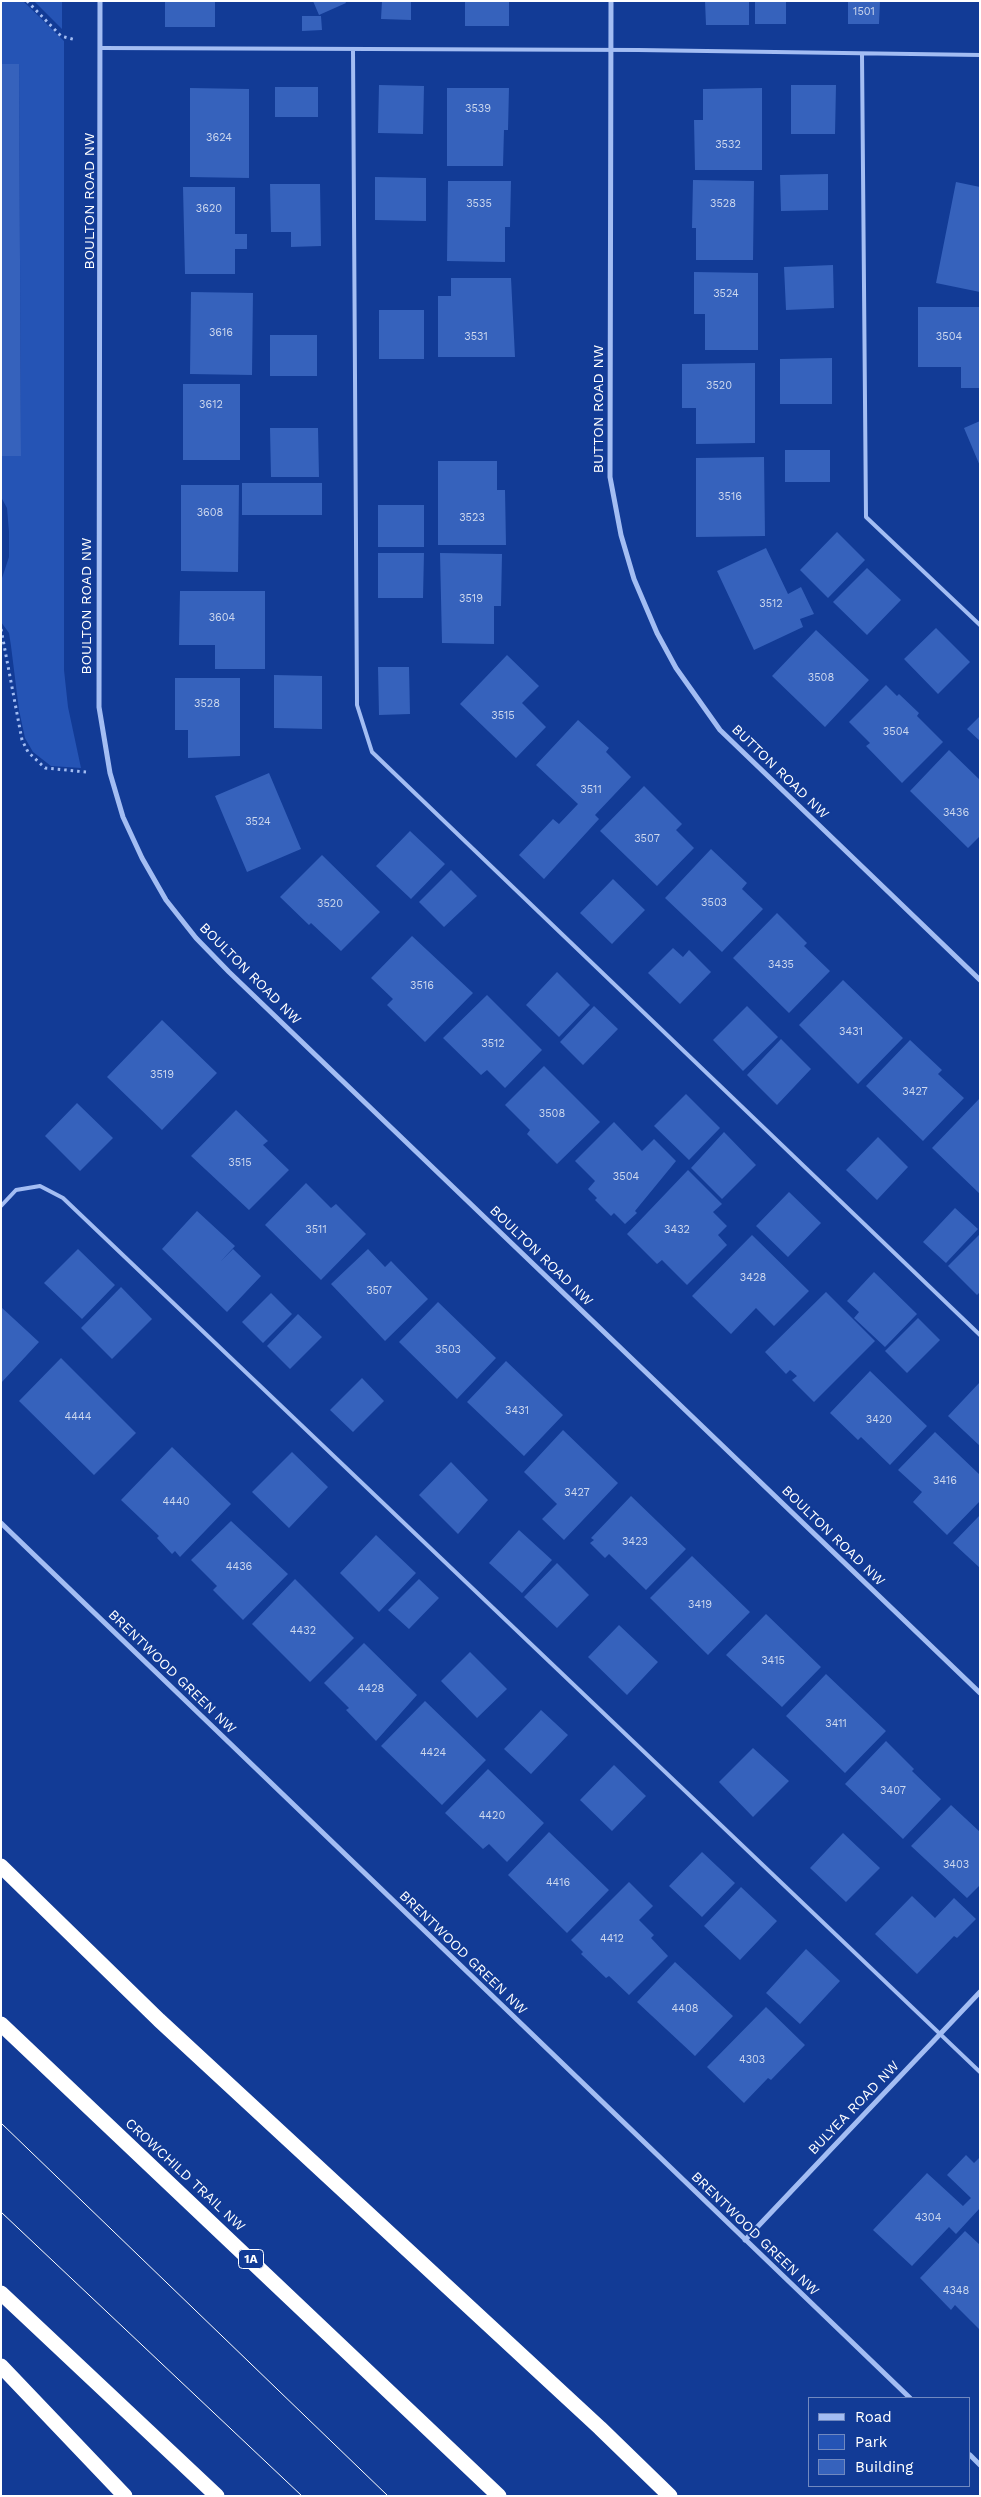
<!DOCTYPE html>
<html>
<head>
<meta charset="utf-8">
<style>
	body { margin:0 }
	#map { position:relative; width:981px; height:2497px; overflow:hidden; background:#123b96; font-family:"Work Sans",sans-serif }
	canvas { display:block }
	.frame { position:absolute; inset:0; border:2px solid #fff; pointer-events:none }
	.legend { position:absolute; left:808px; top:2397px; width:162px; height:90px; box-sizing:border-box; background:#123b96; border:1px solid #7189c0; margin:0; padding:6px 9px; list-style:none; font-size:15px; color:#fff }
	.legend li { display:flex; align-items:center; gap:10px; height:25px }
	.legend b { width:25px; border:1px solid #7189c0 }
</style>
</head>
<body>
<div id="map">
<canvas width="981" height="2497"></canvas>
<div class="frame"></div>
<ul class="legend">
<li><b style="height:6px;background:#a3bdf3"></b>Road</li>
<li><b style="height:14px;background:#2554b5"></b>Park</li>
<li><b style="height:14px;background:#3662bc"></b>Building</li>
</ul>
</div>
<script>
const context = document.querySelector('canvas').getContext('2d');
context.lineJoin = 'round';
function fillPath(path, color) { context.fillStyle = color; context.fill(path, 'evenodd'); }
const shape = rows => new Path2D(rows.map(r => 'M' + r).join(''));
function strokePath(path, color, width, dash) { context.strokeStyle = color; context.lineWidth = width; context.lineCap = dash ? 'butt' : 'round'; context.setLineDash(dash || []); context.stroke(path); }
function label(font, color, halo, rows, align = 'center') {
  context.font = font + ' "Work Sans",sans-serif'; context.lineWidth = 4; context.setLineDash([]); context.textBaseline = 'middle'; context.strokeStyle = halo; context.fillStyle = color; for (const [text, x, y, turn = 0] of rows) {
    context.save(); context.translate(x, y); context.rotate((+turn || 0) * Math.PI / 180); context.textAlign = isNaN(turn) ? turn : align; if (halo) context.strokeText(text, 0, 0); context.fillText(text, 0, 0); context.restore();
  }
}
fillPath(shape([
	[1,1,23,1,64,41,64,670,68,707,81,768,51,766,33,752,25,738,19,710,11,646,9,633,1,622,1,581,9,557,9,532,7,508,1,497,1,456,21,455,19,64,1,64],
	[34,1,62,1,62,29]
]), '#2554b5');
fillPath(shape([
	[165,1,215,1,215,27,165,27],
	[313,1,345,1,346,3,319,15],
	[382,1,411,1,411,20,381,19],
	[465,1,509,1,509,26,465,26],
	[705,1,749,1,749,25,706,25],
	[755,1,786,1,786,24,755,24],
	[848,1,880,1,879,24,848,24],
	[302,16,321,16,322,30,302,31],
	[1,64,19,64,21,456,1,456],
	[379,85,424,86,423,134,378,133],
	[791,85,836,85,835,134,791,134],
	[275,87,318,87,318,117,275,117],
	[190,88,249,89,249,178,190,177],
	[447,88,509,88,508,130,504,130,503,166,447,166],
	[762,88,762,170,695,170,694,120,703,120,703,89],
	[828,174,828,210,781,211,780,175],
	[375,177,426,178,426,221,375,220],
	[693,180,754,181,753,260,696,260,696,228,692,228],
	[448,181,511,181,510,227,505,227,505,262,447,261],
	[956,182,980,187,980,292,936,283],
	[270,184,320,184,321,246,291,247,291,232,271,232],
	[183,187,235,187,235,234,247,234,247,249,235,249,235,274,185,274],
	[833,265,834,308,786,310,784,267],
	[694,272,758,273,758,350,705,350,705,314,694,314],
	[451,278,511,278,515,357,438,357,438,296,451,296],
	[191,292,253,293,252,375,190,374],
	[918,307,980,307,980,388,961,388,961,367,918,367],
	[379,310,424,310,424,359,379,359],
	[270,335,317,335,317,376,270,376],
	[832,358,832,404,780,404,780,359],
	[755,363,755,443,696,444,696,408,682,408,682,364],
	[183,384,240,384,240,460,183,460],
	[980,421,980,466,964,428],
	[270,428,318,428,319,477,271,477],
	[785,450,830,450,830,482,785,482],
	[764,457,765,536,696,537,696,458],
	[438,461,497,461,497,490,505,490,506,545,438,545],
	[242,483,322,483,322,515,242,515],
	[181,485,239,485,238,572,181,571],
	[378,505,424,505,424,547,378,547],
	[837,532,865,560,828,598,800,570],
	[766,548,788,594,801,587,814,614,800,619,803,627,754,650,717,571],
	[378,553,424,553,423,598,378,598],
	[440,553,502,554,501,606,494,606,494,644,442,643],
	[867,568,901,600,867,635,833,602],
	[180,591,265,591,265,669,215,669,215,645,179,645],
	[936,628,970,662,938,694,904,659],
	[816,630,869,680,825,727,772,676],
	[507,655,539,686,522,703,546,727,516,758,460,704],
	[378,667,409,667,410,714,379,715],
	[274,675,322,676,322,729,274,728],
	[175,678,240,678,240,756,188,758,188,730,175,730],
	[886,685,897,696,899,694,919,713,917,716,943,742,902,783,866,746,870,743,849,722],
	[980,716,980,741,967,729],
	[578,720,609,748,606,752,631,777,595,815,599,819,544,879,519,855,553,819,559,824,578,804,536,765],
	[949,750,980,780,980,836,968,848,910,791],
	[269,773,301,849,247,872,215,796],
	[644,786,682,824,676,830,694,848,657,886,600,831],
	[410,831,445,864,411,899,376,866],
	[711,849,747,883,742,889,763,909,722,952,665,898],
	[322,855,380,912,341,951,311,923,309,925,280,897],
	[451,870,477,896,444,927,419,902],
	[613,879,645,910,612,944,580,913],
	[777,913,807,943,804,946,830,971,789,1013,733,958],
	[412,936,473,993,425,1042,387,1005,393,999,371,978],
	[673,948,683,957,689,950,711,972,680,1004,648,973],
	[557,972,590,1005,559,1037,526,1005],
	[843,980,903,1038,858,1084,799,1025],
	[487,995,542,1050,505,1088,487,1070,481,1075,443,1038],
	[594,1006,618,1029,583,1065,560,1042],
	[747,1006,778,1037,743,1071,713,1040],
	[162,1020,217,1073,162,1130,107,1077],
	[781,1039,811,1069,777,1105,747,1075],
	[910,1040,942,1070,938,1074,964,1098,923,1141,866,1086],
	[544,1066,600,1122,557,1164,527,1134,530,1130,505,1105],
	[686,1094,720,1128,689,1160,654,1126],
	[980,1098,980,1194,932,1148],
	[77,1103,113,1138,80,1171,45,1136],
	[236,1110,268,1141,263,1145,289,1170,249,1210,191,1156],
	[614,1122,642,1151,654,1139,676,1161,635,1211,637,1213,625,1224,614,1213,611,1216,595,1200,597,1198,588,1189,595,1181,575,1161],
	[724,1132,756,1165,722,1199,691,1168],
	[878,1137,908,1167,877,1200,846,1170],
	[688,1170,722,1204,713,1212,727,1226,718,1235,727,1245,687,1285,662,1260,657,1264,627,1234],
	[306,1183,331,1208,336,1204,366,1234,321,1280,265,1225],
	[789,1192,821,1223,788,1257,756,1226],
	[955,1208,978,1229,946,1263,923,1242],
	[197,1211,235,1246,221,1261,233,1249,261,1276,227,1312,162,1249],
	[980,1234,980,1292,977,1295,948,1266],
	[752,1235,809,1291,774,1326,756,1308,731,1334,692,1296],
	[78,1249,115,1285,82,1319,44,1283],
	[368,1249,385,1267,391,1261,428,1299,385,1341,331,1284],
	[874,1272,917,1314,885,1347,854,1318,859,1312,847,1301],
	[121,1287,152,1319,112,1359,81,1328],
	[826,1292,875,1341,814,1402,792,1380,797,1376,790,1370,786,1374,765,1352],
	[271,1293,292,1314,263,1343,242,1322],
	[438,1302,496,1358,457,1399,399,1342],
	[1,1307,39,1342,1,1383],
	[298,1314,322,1337,290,1369,267,1346],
	[918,1318,940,1340,907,1373,885,1351],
	[61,1358,136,1433,94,1475,19,1401],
	[506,1361,563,1415,524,1456,467,1402],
	[870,1371,927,1426,890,1465,861,1437,858,1440,830,1413],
	[362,1378,384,1401,353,1432,330,1410],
	[980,1382,980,1446,948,1416],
	[563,1430,618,1483,564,1540,542,1519,557,1504,524,1472],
	[935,1432,980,1475,980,1501,947,1535,913,1502,922,1492,898,1470],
	[172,1447,231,1504,180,1557,175,1551,172,1554,157,1538,159,1536,121,1500],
	[292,1452,328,1487,289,1528,252,1492],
	[451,1462,488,1500,458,1534,419,1495],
	[631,1496,686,1549,646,1590,609,1554,605,1558,590,1543,594,1540,591,1538],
	[980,1515,980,1568,953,1543],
	[231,1521,288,1574,243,1620,213,1590,217,1586,191,1560],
	[519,1530,552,1560,522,1593,489,1563],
	[376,1535,416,1573,379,1612,340,1573],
	[692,1556,750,1612,708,1655,650,1598],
	[557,1563,589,1595,557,1628,524,1597],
	[295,1579,354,1638,310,1682,252,1624],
	[419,1579,439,1598,409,1629,388,1610],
	[766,1614,821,1667,782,1707,726,1655],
	[619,1625,658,1662,627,1695,588,1657],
	[364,1643,417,1695,376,1741,346,1710,349,1708,324,1683],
	[470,1652,507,1689,477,1718,441,1681],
	[826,1674,886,1731,845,1773,786,1716],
	[425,1701,486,1760,442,1805,381,1746],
	[541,1710,568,1735,531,1774,504,1749],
	[886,1741,914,1769,912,1771,941,1799,903,1839,845,1784],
	[753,1748,789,1781,753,1817,719,1782],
	[614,1765,646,1796,612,1831,580,1800],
	[488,1769,544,1823,507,1862,489,1844,483,1849,445,1813],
	[951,1805,980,1832,980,1885,967,1898,911,1846],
	[549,1832,609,1890,567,1933,508,1875],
	[843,1833,880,1868,846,1902,810,1868],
	[702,1852,735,1883,702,1917,669,1886],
	[629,1882,653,1906,639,1920,654,1935,651,1938,668,1956,629,1995,609,1976,606,1978,581,1954,583,1952,571,1940],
	[741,1887,777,1921,740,1960,704,1926],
	[912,1896,935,1918,954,1898,976,1919,957,1938,954,1936,917,1974,875,1934],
	[806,1949,840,1981,800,2024,766,1993],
	[675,1962,733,2016,695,2056,637,2002],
	[766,2007,805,2045,771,2080,768,2078,744,2103,707,2067],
	[966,2155,974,2163,980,2157,980,2208,956,2234,949,2227,912,2266,873,2230,927,2173,963,2206,971,2198,947,2175],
	[965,2231,980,2245,980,2330,955,2305,951,2310,920,2278]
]), '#3662bc');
strokePath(shape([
	[27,1,61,36,76,40],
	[1,629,22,740,28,752,45,768,86,772]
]), '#a3bdf3', 3, [2.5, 4]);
strokePath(shape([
	[102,48,638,50,980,55],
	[353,50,357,705,372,752,980,1335],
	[862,55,866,517,980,625],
	[1,1206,16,1190,40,1186,63,1198,980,2072]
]), '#a3bdf3', 4);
strokePath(shape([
	[100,1,99,707,110,773,123,817,142,858,166,900,196,938,229,972,980,1693],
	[611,1,610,477,621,535,634,579,657,633,676,668,720,730,980,980],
	[1,1523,910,2398],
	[745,2240,980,1992],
	[970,2455,980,2465]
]), '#a3bdf3', 5);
strokePath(shape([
	[1,1866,159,2020,600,2428,670,2496],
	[1,2024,499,2496],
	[1,2293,217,2496],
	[1,2366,125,2496]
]), '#fff', 15);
strokePath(shape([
	[1,2123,388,2496],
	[1,2212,302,2496]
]), '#fff', 1);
label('11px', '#cdd8ee', null, [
	["1501",864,12],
	["3539",478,109],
	["3624",219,138],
	["3532",728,145],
	["3535",479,204],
	["3528",723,204],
	["3620",209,209],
	["3524",726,294],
	["3616",221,333],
	["3531",476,337],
	["3504",949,337],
	["3520",719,386],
	["3612",211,405],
	["3516",730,497],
	["3608",210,513],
	["3523",472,518],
	["3519",471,599],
	["3512",771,604],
	["3604",222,618],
	["3508",821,678],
	["3528",207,704],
	["3515",503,716],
	["3504",896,732],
	["3511",591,790],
	["3436",956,813],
	["3524",258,822],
	["3507",647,839],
	["3503",714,903],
	["3520",330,904],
	["3435",781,965],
	["3516",422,986],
	["3431",851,1032],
	["3512",493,1044],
	["3519",162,1075],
	["3427",915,1092],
	["3508",552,1114],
	["3515",240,1163],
	["3504",626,1177],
	["3511",316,1230],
	["3432",677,1230],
	["3428",753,1278],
	["3507",379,1291],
	["3503",448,1350],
	["3431",517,1411],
	["4444",78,1417],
	["3420",879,1420],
	["3416",945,1481],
	["3427",577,1493],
	["4440",176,1502],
	["3423",635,1542],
	["4436",239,1567],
	["3419",700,1605],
	["4432",303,1631],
	["3415",773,1661],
	["4428",371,1689],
	["3411",836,1724],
	["4424",433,1753],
	["3407",893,1791],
	["4420",492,1816],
	["3403",956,1865],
	["4416",558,1883],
	["4412",612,1939],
	["4408",685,2009],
	["4303",752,2060],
	["4304",928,2218],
	["4348",956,2291]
]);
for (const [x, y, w] of [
	[251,2259,25]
]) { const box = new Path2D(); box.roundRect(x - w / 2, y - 9.5, w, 19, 4); context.fillStyle = '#123b96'; context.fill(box); strokePath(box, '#fff', 1); }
label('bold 12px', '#fff', null, [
	["1A",251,2259]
]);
label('14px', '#fff', '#123b96', [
	["BOULTON ROAD NW",90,201,-90],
	["BUTTON ROAD NW",599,409,-90],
	["BOULTON ROAD NW",87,606,-90],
	["BUTTON ROAD NW",780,772,44],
	["BOULTON ROAD NW",250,974,45],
	["BOULTON ROAD NW",541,1256,44],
	["BOULTON ROAD NW",833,1536,44],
	["BRENTWOOD GREEN NW",172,1672,44],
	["BRENTWOOD GREEN NW",463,1953,44],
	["BULYEA ROAD NW",854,2108,-46],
	["CROWCHILD TRAIL NW",185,2175,43],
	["BRENTWOOD GREEN NW",755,2234,44]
]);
</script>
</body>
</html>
